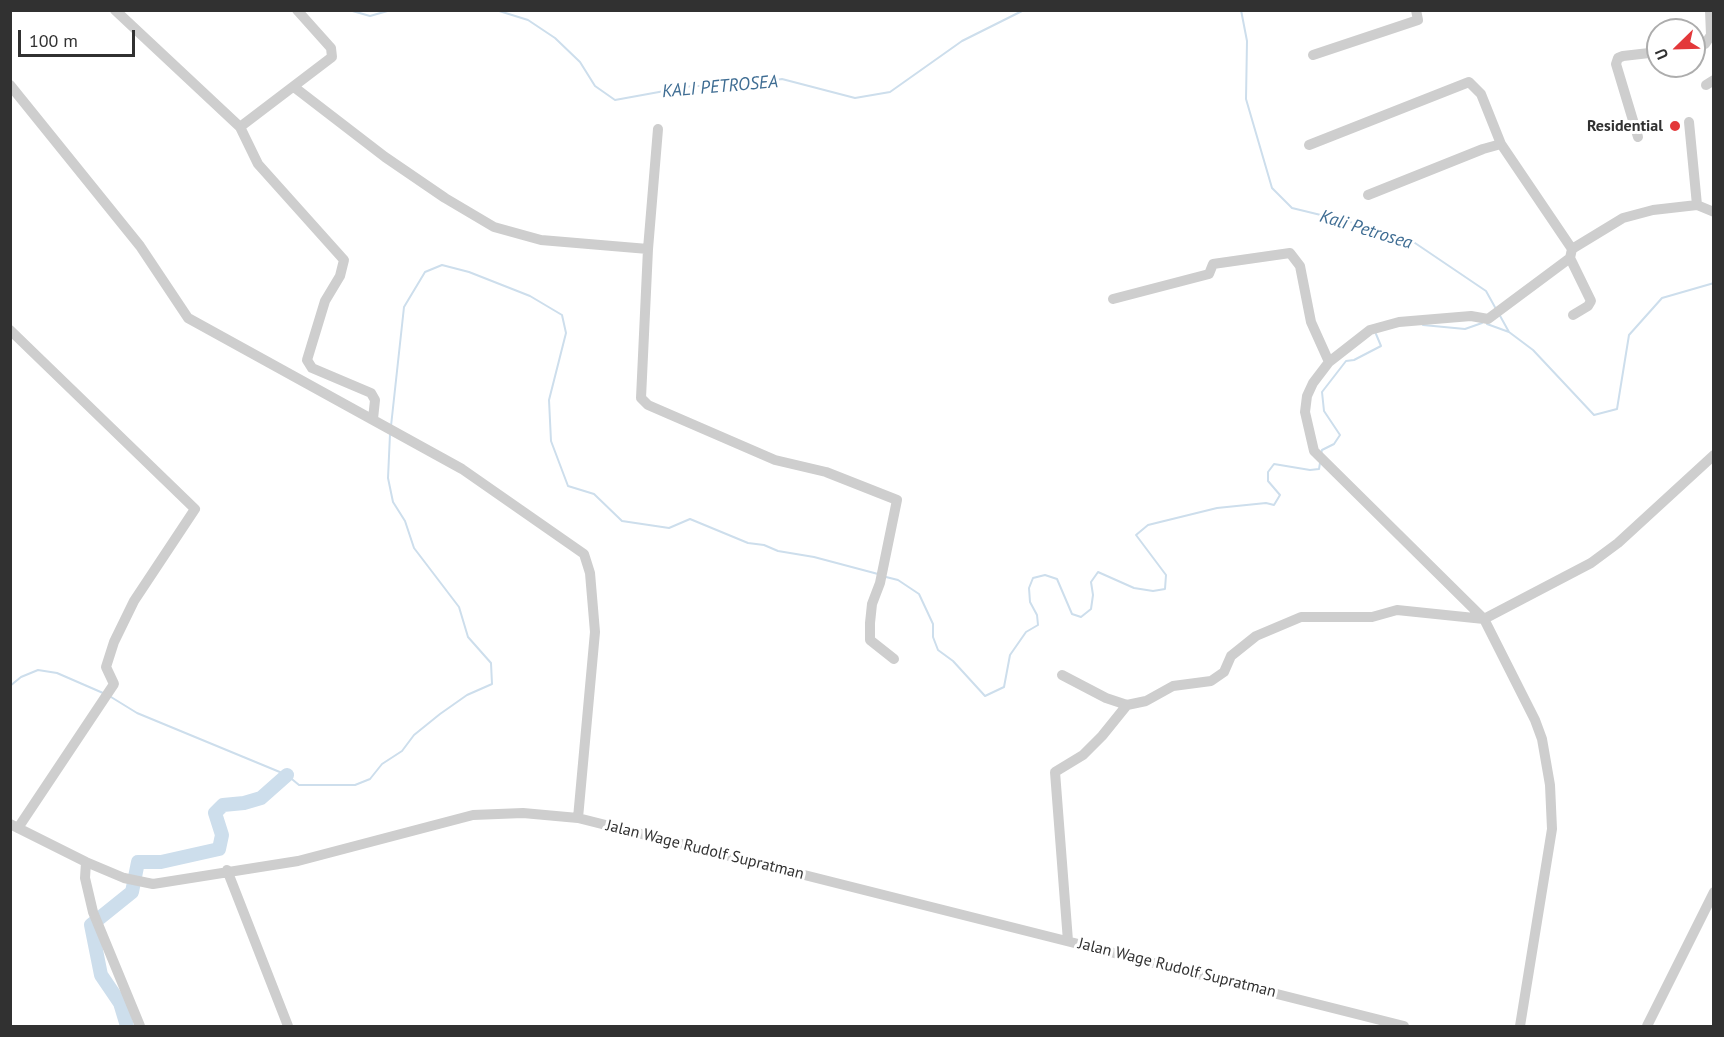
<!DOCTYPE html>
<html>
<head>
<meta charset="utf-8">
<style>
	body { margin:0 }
	#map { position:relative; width:1724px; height:1037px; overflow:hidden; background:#fff; font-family:"PT Sans",sans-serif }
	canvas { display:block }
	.frame { position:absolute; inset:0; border:12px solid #313131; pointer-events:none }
	.north { position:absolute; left:1646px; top:18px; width:60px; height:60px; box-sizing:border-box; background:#fff; border:2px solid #adadad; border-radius:50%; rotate:247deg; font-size:16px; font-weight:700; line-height:24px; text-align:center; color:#313131 }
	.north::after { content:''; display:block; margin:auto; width:21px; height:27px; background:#e3383a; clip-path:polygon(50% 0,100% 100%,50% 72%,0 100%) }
	.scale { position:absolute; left:18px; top:30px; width:117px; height:27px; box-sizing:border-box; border:3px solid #313131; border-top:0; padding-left:8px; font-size:18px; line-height:21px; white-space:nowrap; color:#313131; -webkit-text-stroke:4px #fff; paint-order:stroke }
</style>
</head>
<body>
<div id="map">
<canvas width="1724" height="1037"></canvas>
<div class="frame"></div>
<div class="north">U</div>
<div class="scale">100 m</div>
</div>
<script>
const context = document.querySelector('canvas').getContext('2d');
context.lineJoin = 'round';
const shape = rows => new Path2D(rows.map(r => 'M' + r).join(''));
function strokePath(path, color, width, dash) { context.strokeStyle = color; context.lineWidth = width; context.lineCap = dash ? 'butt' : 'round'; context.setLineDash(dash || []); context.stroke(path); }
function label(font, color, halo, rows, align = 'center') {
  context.font = font + ' "PT Sans",sans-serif'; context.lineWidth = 6; context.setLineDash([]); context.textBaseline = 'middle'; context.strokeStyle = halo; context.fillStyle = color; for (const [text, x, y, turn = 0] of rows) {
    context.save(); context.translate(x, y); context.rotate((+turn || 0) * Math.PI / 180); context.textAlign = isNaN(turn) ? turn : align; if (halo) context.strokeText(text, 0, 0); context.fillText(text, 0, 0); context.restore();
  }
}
strokePath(shape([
	[349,10,370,16,391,10],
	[496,10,528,20,555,38,580,62,595,86,615,100,692,86,741,86,782,79,855,98,890,92,962,41,1024,10],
	[1241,10,1247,41,1246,99,1272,188,1292,208,1366,226,1415,243,1486,291,1496,309],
	[1499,314,1509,332,1533,350,1594,415,1617,409,1629,335,1662,298,1714,283],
	[1487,324,1509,332],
	[1423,325,1465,329,1482,323],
	[391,426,404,307,425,272,442,265,469,272,530,296,562,315,566,333,549,400,551,441,568,486,594,494,622,521,669,528,690,519,748,543,764,545,778,551,814,557,878,574],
	[1321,454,1322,450,1334,444,1340,435,1324,411,1322,392,1346,361,1354,360,1381,346,1376,334],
	[886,577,898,580,919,594,933,624,933,637,938,650,953,661,985,696,1004,687,1010,655,1026,632,1038,625,1037,615,1030,602,1029,588,1033,578,1045,575,1057,579,1072,614,1081,617,1091,609,1093,595,1091,582,1098,572,1134,588,1153,591,1165,589,1166,575,1136,535,1148,525,1217,508,1266,503,1274,505,1280,495,1268,481,1268,472,1274,464,1310,470,1319,469,1320,463],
	[10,686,21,677,38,670,57,673,103,693],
	[111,697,137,713,287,775,299,785,355,785,370,779,382,764,402,751,414,735,440,714,467,695,492,684,491,663,468,637,459,607,414,548,405,521,393,502,388,478,390,434]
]), '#cddeec', 2);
strokePath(shape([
	[127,1026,120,1003,101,975,91,925,132,892,138,862,161,862,219,849,222,835,215,813,223,805,244,803,261,798,287,775]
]), '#cddeec', 14);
strokePath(shape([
	[115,10,240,127,332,57,331,48,297,10],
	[1694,47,1705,44,1711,35,1710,10],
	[1313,55,1418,20,1416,10],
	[10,85,140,246,188,318,462,469,584,554,590,573,595,632,578,818],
	[1706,85,1714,80],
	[294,87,385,157,445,198,494,227,541,240,648,249],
	[1689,122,1697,205],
	[240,127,258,164,344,260,340,276,325,301,307,360,312,368,371,393,375,400,373,419],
	[658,129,648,249,641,398,648,405,775,460,826,472,897,500,880,583,872,604,870,623,870,640,894,659],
	[1638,137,1616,64,1618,58,1623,56,1658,52],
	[1309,145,1469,82,1481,94,1501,144],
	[1368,195,1483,149,1501,144,1572,249],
	[1570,258,1591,301,1588,306,1573,315],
	[1113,299,1209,274,1213,264,1290,253,1300,266,1311,322,1329,362],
	[10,330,195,509,134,601,114,642,106,667,114,684,18,828],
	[1062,675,1106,698,1127,705,1146,701,1173,686,1211,681,1224,672,1231,656,1256,636,1301,617,1372,617,1397,610,1484,619,1591,563,1618,543,1714,455],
	[10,824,86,862,124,878,153,884,298,861,473,815,523,813,578,818,1404,1026],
	[86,862,85,878,93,912,140,1026],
	[227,870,288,1026],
	[1068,941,1055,772,1083,755,1102,736,1127,705],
	[1520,1026,1552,829,1550,785,1542,739,1535,720,1484,619,1314,451,1305,412,1307,396,1313,383,1329,362,1370,330,1399,322,1471,316,1488,319,1570,258,1572,249,1623,218,1653,210,1697,205,1714,212],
	[1647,1026,1714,892]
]), '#cecece', 10);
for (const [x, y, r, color] of [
	[1675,126,6,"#e3383a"]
]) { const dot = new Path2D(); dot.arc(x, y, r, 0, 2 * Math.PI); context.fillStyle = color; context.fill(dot); strokePath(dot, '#fff', 2); }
label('bold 16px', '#313131', '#fff', [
	["Residential",1663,126]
], 'right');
label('16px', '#313131', '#fff', [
	["Jalan Wage Rudolf Supratman",705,850,14],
	["Jalan Wage Rudolf Supratman",1177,968,14]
]);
label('italic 18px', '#3f6d93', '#fff', [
	["KALI PETROSEA",720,87,-5],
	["Kali Petrosea",1366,230,17]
]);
</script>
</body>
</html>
